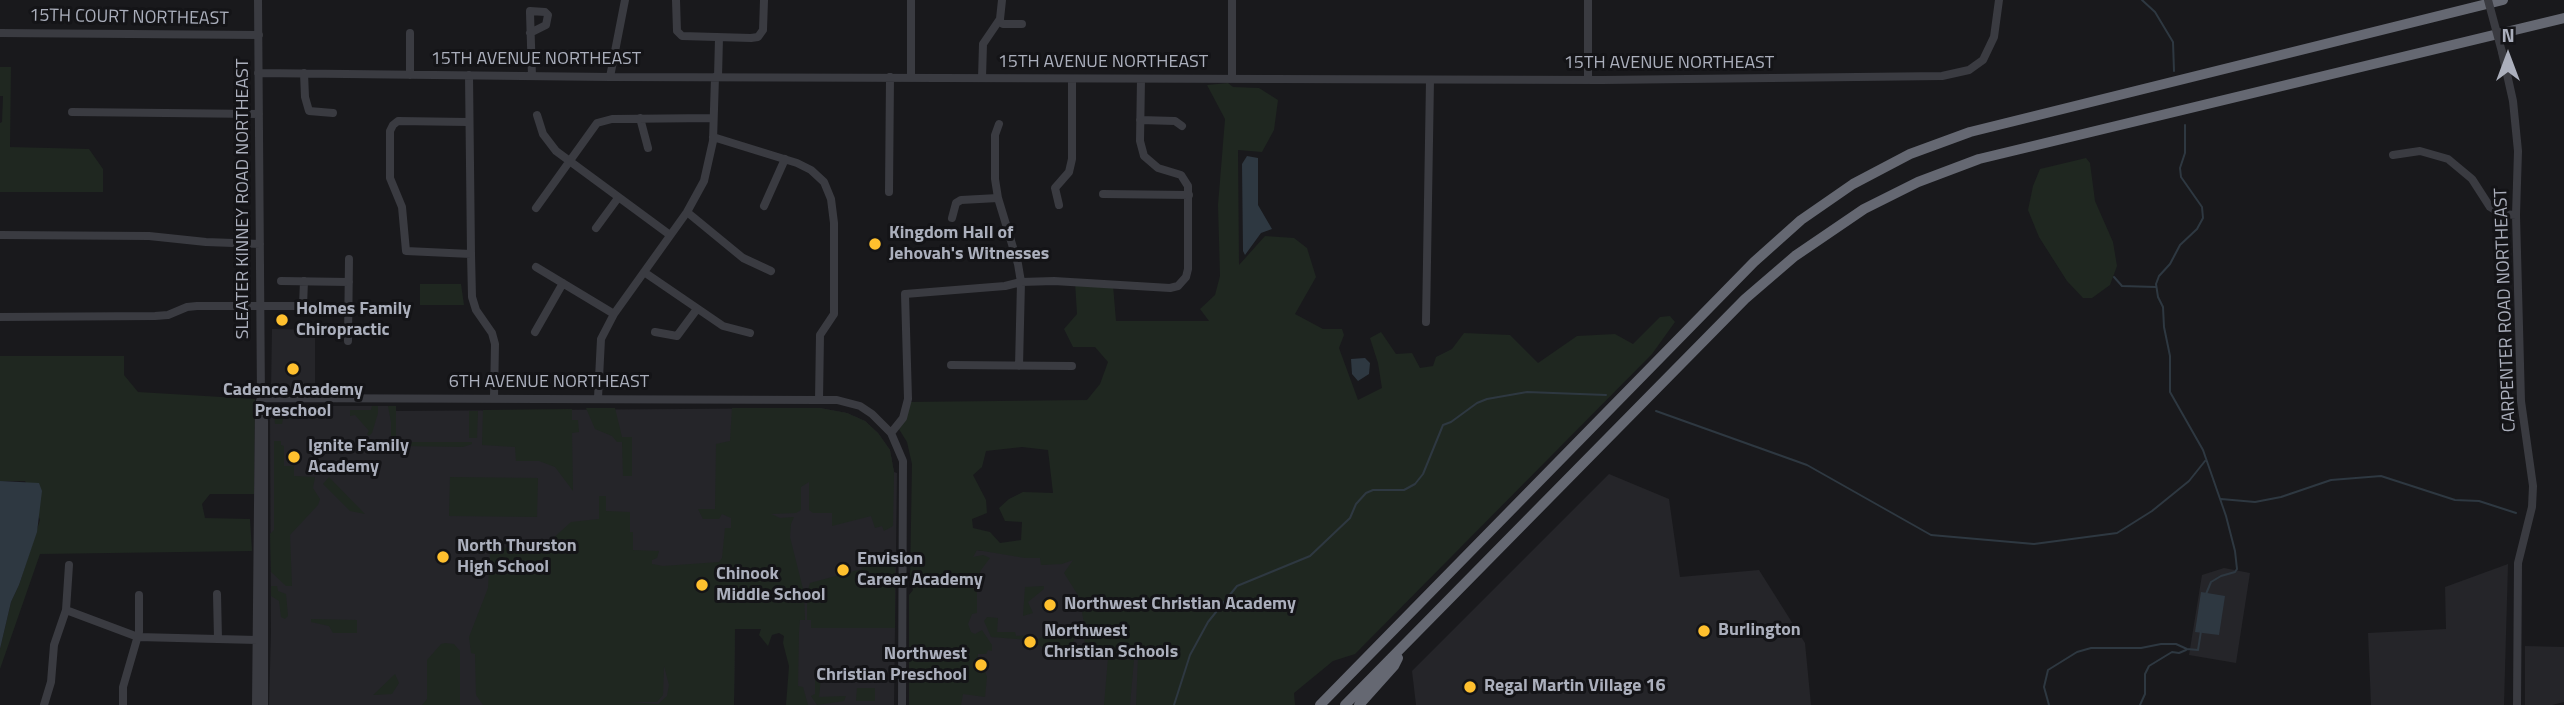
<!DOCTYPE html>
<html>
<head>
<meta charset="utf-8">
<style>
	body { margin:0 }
	#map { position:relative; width:2564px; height:705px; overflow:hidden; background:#19191c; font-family:"Titillium Web",sans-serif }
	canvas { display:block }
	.north { position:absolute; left:2473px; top:21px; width:70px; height:70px; -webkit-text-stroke:5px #141417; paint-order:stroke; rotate:0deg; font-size:19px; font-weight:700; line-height:28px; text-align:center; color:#abafbc }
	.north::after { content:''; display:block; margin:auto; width:24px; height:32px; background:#abafbc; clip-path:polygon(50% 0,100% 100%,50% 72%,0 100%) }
</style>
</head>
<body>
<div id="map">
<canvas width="2564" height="705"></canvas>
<div class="north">N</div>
</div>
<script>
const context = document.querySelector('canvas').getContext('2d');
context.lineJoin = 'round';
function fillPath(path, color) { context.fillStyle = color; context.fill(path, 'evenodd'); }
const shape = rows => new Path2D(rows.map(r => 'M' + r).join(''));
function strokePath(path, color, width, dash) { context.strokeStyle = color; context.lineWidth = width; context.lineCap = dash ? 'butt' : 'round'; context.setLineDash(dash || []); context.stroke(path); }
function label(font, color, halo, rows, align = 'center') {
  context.font = font + ' "Titillium Web",sans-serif'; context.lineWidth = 6; context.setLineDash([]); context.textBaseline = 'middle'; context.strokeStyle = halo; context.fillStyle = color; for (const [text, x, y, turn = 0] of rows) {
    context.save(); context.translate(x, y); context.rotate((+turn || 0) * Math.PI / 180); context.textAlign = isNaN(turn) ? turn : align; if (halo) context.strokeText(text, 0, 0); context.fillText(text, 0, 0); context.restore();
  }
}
fillPath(shape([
	[272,329,315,330,315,391,271,390],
	[273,406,388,406,396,411,820,408,847,413,865,421,878,433,890,450,894,472,897,473,894,705,786,705,789,685,790,620,735,620,734,705,269,705,271,633,270,409],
	[1609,474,1669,499,1680,577,1759,570,1805,643,1811,705,1416,705,1412,671],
	[976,550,1144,565,1137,705,912,705,959,582],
	[2508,564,2504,705,2371,705,2368,633,2446,629,2445,587],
	[2224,568,2250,573,2236,663,2189,655,2202,575],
	[2525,646,2564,647,2564,702,2552,705,2525,705]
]), '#252529');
fillPath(shape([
	[0,67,11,67,10,147,89,149,103,169,103,192,0,192,0,123,2,122,3,96,0,96],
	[1228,83,1233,87,1259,88,1278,100,1274,130,1262,152,1238,150,1239,265,1265,236,1294,238,1307,248,1316,277,1295,314,1323,329,1342,329,1344,335,1339,348,1358,400,1382,388,1378,363,1370,338,1381,332,1396,354,1412,353,1420,368,1433,366,1436,357,1452,349,1464,333,1510,335,1538,363,1577,336,1615,334,1633,344,1660,317,1670,316,1675,322,1652,354,1355,654,1333,661,1294,693,1295,705,1136,705,1138,657,1128,653,1089,649,1086,646,1083,636,1086,635,1082,612,1086,608,1064,573,1073,560,1062,564,1041,565,1040,558,1025,558,977,550,973,557,983,555,990,558,981,570,977,580,977,613,972,614,968,624,971,632,975,634,982,630,992,645,992,651,988,650,986,654,978,654,977,671,985,671,987,677,985,697,963,694,961,705,909,705,909,595,913,590,910,581,912,464,907,442,897,426,907,402,1087,400,1100,384,1108,362,1095,347,1073,347,1064,329,1077,314,1075,282,1113,285,1116,321,1209,321,1200,309,1215,295,1220,276,1218,205,1225,119,1207,85],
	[1022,447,1048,450,1053,493,1023,492,1009,499,999,508,1005,521,1022,522,1021,540,1000,543,990,532,973,528,972,519,987,513,986,500,973,475,982,467,986,451],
	[2086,158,2090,163,2095,201,2113,242,2117,266,2110,285,2092,298,2083,298,2067,281,2039,237,2028,210,2033,186,2040,169],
	[420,284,461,284,464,305,420,305],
	[0,356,124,356,124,375,138,392,255,399,254,494,210,494,202,504,205,518,250,519,252,551,40,554,0,669,0,649,11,602,19,585,40,520,25,481,0,481],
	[372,406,378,406,378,413,372,433,369,436,367,434,369,431,355,415,350,416,350,410,371,410],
	[388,406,396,406,396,442,472,442,472,444,463,447,402,446,402,449,391,449,391,422],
	[586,408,615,408,622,437,632,437,632,476,623,476,622,442,617,442,612,436,595,429],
	[732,408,820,408,847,413,865,421,878,433,890,450,894,472,893,526,884,531,882,526,875,528,871,516,832,526,832,513,813,513,809,510,809,482,801,487,801,510,796,513,771,514,780,518,794,517,791,524,790,537,804,593,805,620,800,620,799,632,798,686,803,687,808,705,786,705,789,666,783,643,784,636,779,633,772,635,768,646,759,635,761,629,735,629,734,705,483,705,476,695,475,654,471,653,469,637,488,588,490,551,494,548,533,547,550,541,571,522,599,519,599,496,606,496,606,511,630,512,630,532,633,532,633,550,659,551,657,558,652,560,652,564,663,566,719,562,722,558,725,528,731,528,731,518,722,514,719,519,703,519,698,509,715,509,716,444,730,441],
	[664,666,669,685,667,696,658,704,628,702,657,702,663,695],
	[278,409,308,410,308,412,307,418,283,419,282,424,275,424,274,414],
	[572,409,572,420,578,420,579,432,572,433,573,491,555,467,539,461,516,461,515,447,482,445,483,410],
	[469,411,478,411,477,438,469,438],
	[274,441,281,441,281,445,284,446,284,466,294,466,294,476,315,477,313,488,320,499,318,505,290,535,292,586,286,586,271,572,270,534,274,530],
	[329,477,365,514,350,511,323,484],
	[450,477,538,478,537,517,449,516],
	[878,552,895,553,895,628,811,628,811,620,807,620,807,593,810,583,862,569,861,564,875,557],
	[271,586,277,586,278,591,286,594,288,616,285,619,281,617,279,601,271,596],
	[1044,586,1044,589,1028,602,1033,613,1023,616,1025,587],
	[987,617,998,618,997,632,1015,632,1016,636,1033,635,1036,640,1044,636,1043,632,1054,628,1058,636,1070,631,1075,634,1073,645,1070,648,1054,653,1029,640,991,637,984,621],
	[311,619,357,620,357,633,333,633,329,626,311,622],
	[445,643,454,644,460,651,460,705,422,705,427,699,427,660,441,644],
	[1108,658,1134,660,1130,705,1104,705],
	[395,674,399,683,392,694,373,695],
	[815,678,821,678,819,697,846,696,844,701,817,705,811,696,815,694],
	[857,688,875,688,875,701,856,701]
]), '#1f2720');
fillPath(shape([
	[1247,156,1258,158,1258,205,1272,229,1261,233,1245,255,1243,251,1242,164],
	[1365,358,1370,363,1369,374,1358,381,1352,374,1351,359],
	[0,481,39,483,42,491,37,532,19,585,11,602,0,649],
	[2201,592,2225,596,2219,635,2195,632]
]), '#2e3841');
strokePath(shape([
	[2142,0,2155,12,2173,42,2174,71],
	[2185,125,2185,153,2180,168,2181,177,2202,207,2203,218,2197,229,2180,245,2170,264,2159,276,2156,284,2158,297,2163,307,2164,327,2170,356,2170,392,2203,450,2226,516,2235,551,2237,569,2235,572,2221,576,2211,582,2206,594],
	[2114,277,2122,286,2156,287],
	[1656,411,1807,465,1931,535,2034,544,2117,533,2152,511,2189,481,2205,461],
	[2221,499,2255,502,2281,497,2331,480,2381,476,2455,500,2479,501,2516,513],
	[1174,705,1190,655,1208,622,1237,586,1310,556,1350,518,1356,504,1366,493,1373,490,1404,490,1415,484,1423,474,1443,425,1451,422,1477,403,1487,399,1527,392,1606,395],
	[2049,705,2044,687,2048,670,2077,652,2091,648,2141,648,2161,644,2176,644,2187,649,2198,650,2201,631],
	[2140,705,2145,694,2145,674,2149,666,2172,652,2179,653,2186,650]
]), '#2e3841', 2);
strokePath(shape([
	[676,0,677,31,682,36,751,38,758,37,763,30,764,0],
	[911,0,911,78],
	[999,21,1003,24,1022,24],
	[0,33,259,35],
	[530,33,546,25,548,15,545,12,530,11,530,13,532,76],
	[2502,52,2513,101,2518,151,2516,215,2521,401,2533,486,2532,507,2518,563,2517,705],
	[258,73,610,77,1602,80,1942,76,1969,70,1983,60,1994,37,1999,0],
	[304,73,305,97,309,111,333,113],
	[410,75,410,33],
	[610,77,625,0],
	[718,77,719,38],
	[982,78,983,44,1000,19,1002,0],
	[1232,79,1232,0],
	[1588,80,1588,0],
	[72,112,259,114],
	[537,115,543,134,556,151,670,235],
	[640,118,648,148],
	[1140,120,1175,121,1182,126],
	[468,122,398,121,393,125,390,131,390,178,402,207,406,251,471,254,469,75],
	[999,124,995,135,995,179,998,198,1018,264,1021,282,1019,366],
	[713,137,797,163,811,170,824,182,831,199,834,223,834,314,820,335,819,400],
	[2393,155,2420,151,2448,159,2472,179,2490,207,2501,214,2516,215],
	[889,192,890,77],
	[1103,194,1189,195],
	[1059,205,1055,188,1069,172,1072,159,1072,79],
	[764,206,785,159],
	[536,208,597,123,612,119,713,118],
	[687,212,743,258,771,271],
	[952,218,956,203,961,200,998,198],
	[596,228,618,198],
	[0,235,149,236,206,242,260,244],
	[471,254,472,297,476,310,492,333,495,344,494,398],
	[536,267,614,314],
	[644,272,723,326,750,333],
	[281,281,349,282],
	[303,306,304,281],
	[0,317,155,316,168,315,187,307,197,306,303,306,311,310,349,310],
	[1426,322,1430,80],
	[535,332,563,283],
	[655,332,677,336,697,309],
	[348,341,349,259],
	[951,365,1072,366],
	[261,398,819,400,837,400,860,406,872,414,891,433,903,461,902,705],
	[598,398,601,339,614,314,687,212,704,181,713,141,715,77],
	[891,433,903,418,908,399,905,294,1005,286,1021,282,1054,281,1170,288,1178,286,1186,277,1188,269,1188,186,1181,175,1158,168,1144,156,1140,141,1141,79],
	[217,594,218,639],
	[66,610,138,637,257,640],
	[44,705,51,682,54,645,66,610,69,565],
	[123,705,123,687,139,632,139,595],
	[256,705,259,404,261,398,258,0],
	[264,705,264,421]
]), '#3a3b41', 8);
strokePath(shape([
	[1320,705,1754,262,1801,220,1853,184,1910,154,1970,132,2503,0],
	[1345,705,1745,299,1795,256,1864,209,1918,182,1979,159,2564,18],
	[1359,705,1394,666,1398,658]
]), '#656872', 10);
strokePath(shape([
	[2488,0,2502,52]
]), '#3a3b41', 8);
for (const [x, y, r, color] of [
	[875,244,7,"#ffc02e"],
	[282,320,7,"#ffc02e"],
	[293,369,7,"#ffc02e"],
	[294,457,7,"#ffc02e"],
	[443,557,7,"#ffc02e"],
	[843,570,7,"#ffc02e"],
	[702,585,7,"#ffc02e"],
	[1050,605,7,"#ffc02e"],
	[1704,631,7,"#ffc02e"],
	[1030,642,7,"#ffc02e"],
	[981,665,7,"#ffc02e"],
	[1470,687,7,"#ffc02e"]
]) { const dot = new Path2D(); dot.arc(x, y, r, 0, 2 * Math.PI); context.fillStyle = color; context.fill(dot); strokePath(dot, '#141417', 2.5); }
label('18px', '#abafbc', '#141417', [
	["15TH COURT NORTHEAST",129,18,1],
	["15TH AVENUE NORTHEAST",536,60],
	["15TH AVENUE NORTHEAST",1103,63],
	["15TH AVENUE NORTHEAST",1669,64],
	["SLEATER KINNEY ROAD NORTHEAST",244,199,-90],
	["CARPENTER ROAD NORTHEAST",2506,310,-92],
	["6TH AVENUE NORTHEAST",549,383]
]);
label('bold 18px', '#abafbc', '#141417', [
	["Kingdom Hall of",889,234],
	["Jehovah's Witnesses",889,255],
	["Holmes Family",296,310],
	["Chiropractic",296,331],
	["Cadence Academy",293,391,"center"],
	["Preschool",293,412,"center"],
	["Ignite Family",308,447],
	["Academy",308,468],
	["North Thurston",457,547],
	["High School",457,568],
	["Envision",857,560],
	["Career Academy",857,581],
	["Chinook",716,575],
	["Middle School",716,596],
	["Northwest Christian Academy",1064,605],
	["Burlington",1718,631],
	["Northwest",1044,632],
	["Christian Schools",1044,653],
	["Northwest",967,655,"right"],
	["Christian Preschool",967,676,"right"],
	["Regal Martin Village 16",1484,687]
], 'left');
</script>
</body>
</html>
